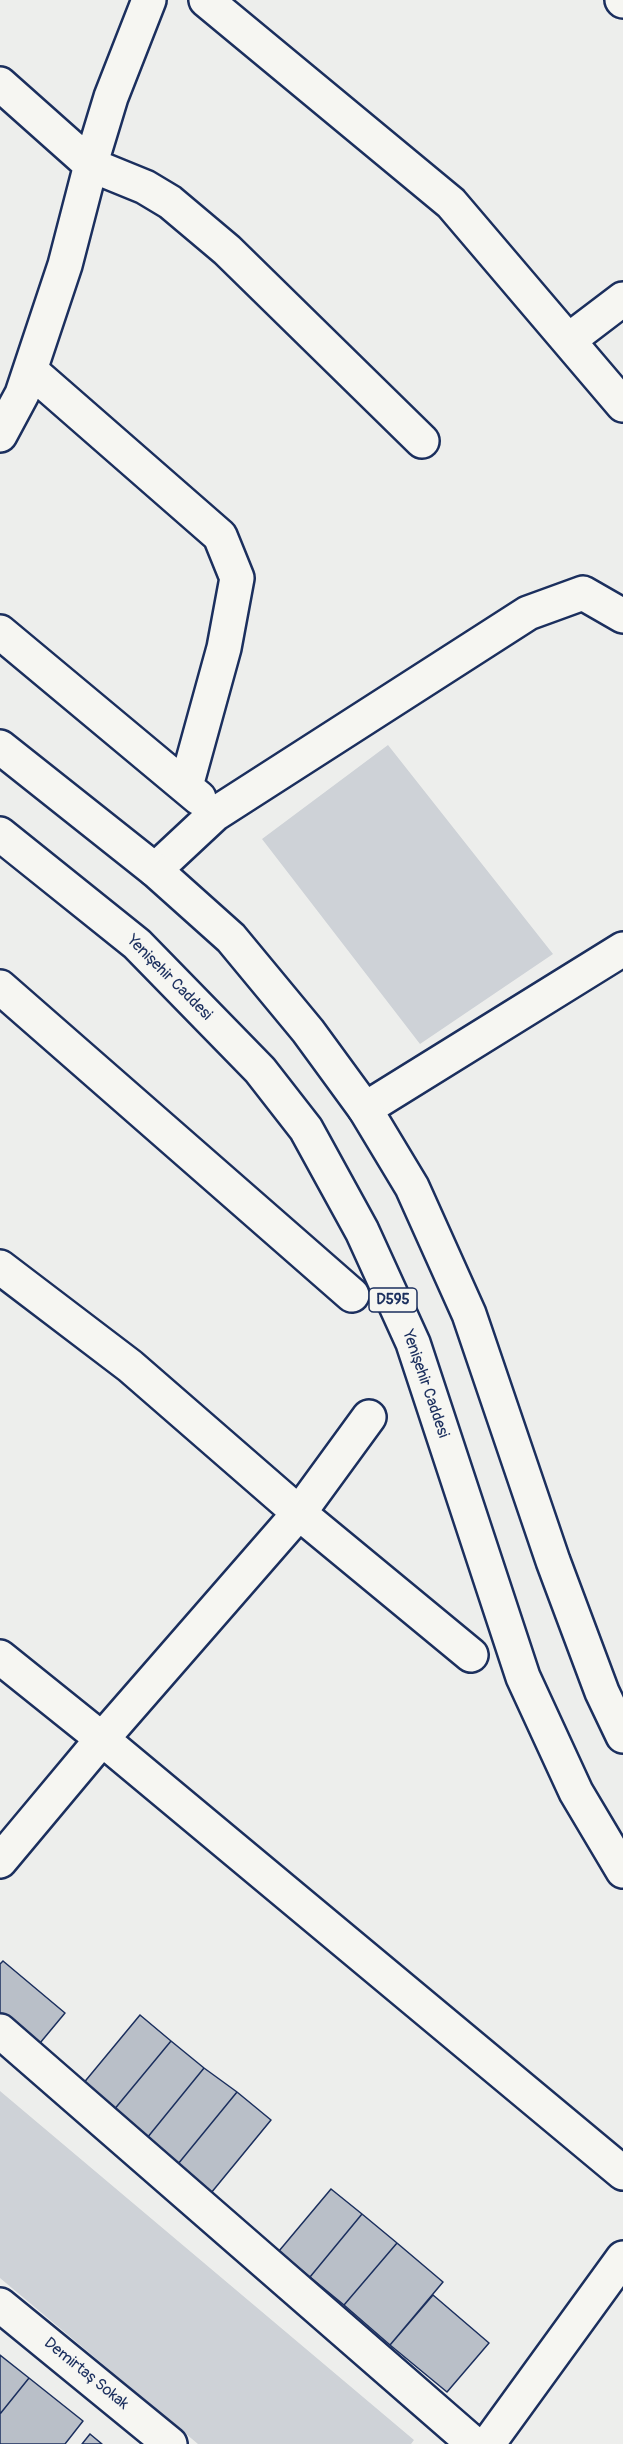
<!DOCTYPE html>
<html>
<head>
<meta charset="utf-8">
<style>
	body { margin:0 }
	canvas { display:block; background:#edeeec }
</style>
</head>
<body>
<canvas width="623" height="2444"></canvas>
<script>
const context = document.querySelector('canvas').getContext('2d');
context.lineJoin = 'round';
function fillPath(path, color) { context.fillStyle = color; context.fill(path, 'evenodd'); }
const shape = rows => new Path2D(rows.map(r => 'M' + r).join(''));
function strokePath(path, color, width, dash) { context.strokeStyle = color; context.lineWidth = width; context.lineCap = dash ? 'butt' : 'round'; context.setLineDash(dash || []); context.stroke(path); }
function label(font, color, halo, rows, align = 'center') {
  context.font = font + ' Pangolin,sans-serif'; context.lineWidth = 5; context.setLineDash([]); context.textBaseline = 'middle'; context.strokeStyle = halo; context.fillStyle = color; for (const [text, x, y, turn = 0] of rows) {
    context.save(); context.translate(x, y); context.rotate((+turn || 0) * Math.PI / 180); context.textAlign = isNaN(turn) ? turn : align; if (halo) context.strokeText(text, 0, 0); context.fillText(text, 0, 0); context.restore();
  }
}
fillPath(shape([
	[388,745,553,954,420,1044,262,839],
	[0,2091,414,2440,411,2444,198,2444,0,2278]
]), '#ced2d7');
const building = shape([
	[3,1961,65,2013,35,2049,0,2021,0,1964,3,1961],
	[140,2015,171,2041,113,2111,82,2085,140,2015],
	[171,2041,204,2068,147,2138,113,2111,171,2041],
	[204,2068,237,2092,178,2164,147,2138,204,2068],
	[237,2092,271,2120,211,2193,178,2164,237,2092],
	[331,2189,362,2214,310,2277,279,2251,331,2189],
	[362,2214,397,2243,344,2305,310,2277,362,2214],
	[397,2243,443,2282,390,2345,344,2305,397,2243],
	[433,2295,489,2343,447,2392,390,2345,433,2295],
	[0,2355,29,2378,0,2414,0,2355],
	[29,2378,83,2421,65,2444,0,2444,0,2414,29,2378],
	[90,2434,102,2444,82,2444,90,2434]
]);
fillPath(building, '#b9bfc8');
strokePath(building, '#1b2f5e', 1.5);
const minor = shape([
	[206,0,451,203,623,405],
	[622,0,623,1],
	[0,84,91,165,145,187,170,202,227,250,422,441],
	[569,340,623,299],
	[30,370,220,536,237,578,224,648,186,786],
	[0,435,22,394,65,265,94,153,111,97,149,0],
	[0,632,199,798],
	[155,870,215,814,528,613,583,593,623,616],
	[0,987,352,1295],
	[365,1109,623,949],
	[0,1267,130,1366,299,1513,471,1655],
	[0,1657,102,1739,623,2173],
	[0,1861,102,1739,299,1513,369,1417],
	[0,2031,474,2444],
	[0,2305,170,2444],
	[488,2444,623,2258]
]);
const highway = shape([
	[0,747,155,870,231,938,308,1031,365,1109,412,1187,469,1314,553,1561,602,1692,623,1736],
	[0,834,137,944,260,1070,306,1129,362,1231,413,1343,523,1677,576,1792,623,1871]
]);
strokePath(minor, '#1b2f5e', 38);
strokePath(highway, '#1b2f5e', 38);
strokePath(minor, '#f6f6f2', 33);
strokePath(highway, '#f6f6f2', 33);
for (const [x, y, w] of [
	[393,1300,48]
]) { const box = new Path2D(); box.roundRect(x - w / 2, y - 12, w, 24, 4.5); context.fillStyle = '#f6f6f2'; context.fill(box); strokePath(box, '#1b2f5e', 1.5); }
label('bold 15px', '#1b2f5e', null, [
	["D595",393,1300]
]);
label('16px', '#1b2f5e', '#f6f6f2', [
	["Yenişehir Caddesi",169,978,45],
	["Yenişehir Caddesi",425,1384,71],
	["Demirtaş Sokak",86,2374,39]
]);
</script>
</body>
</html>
